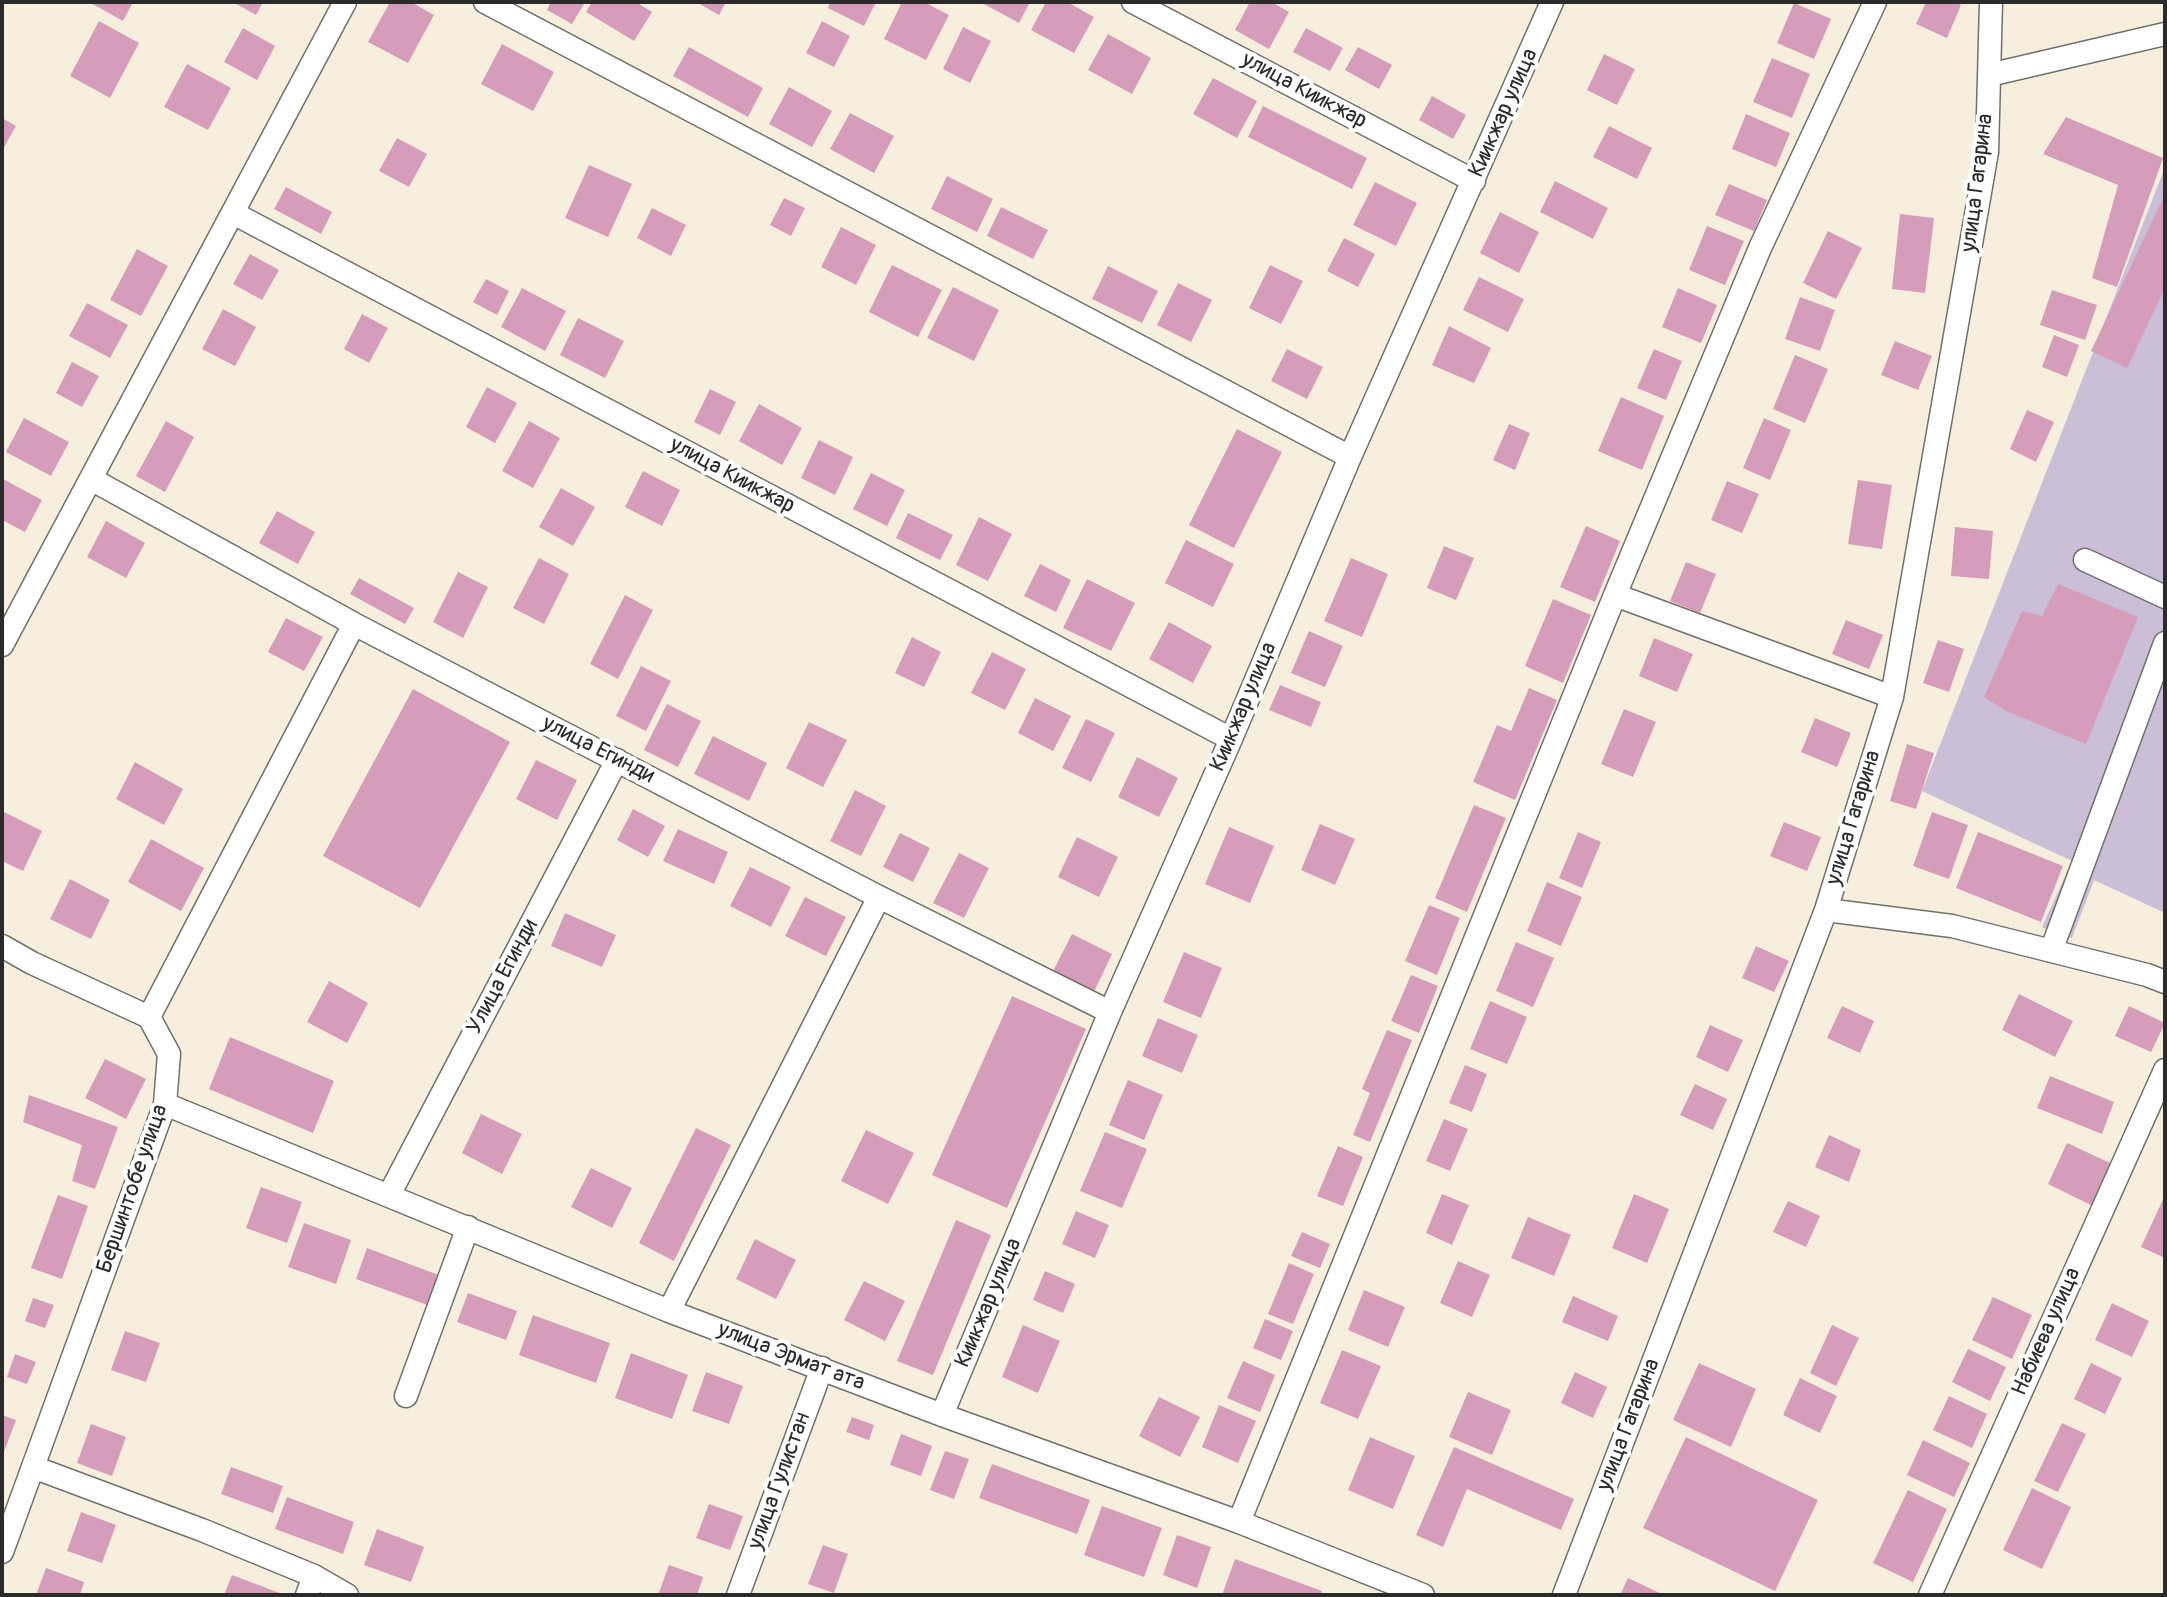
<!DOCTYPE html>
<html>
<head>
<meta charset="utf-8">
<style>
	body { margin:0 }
	#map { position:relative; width:2167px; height:1597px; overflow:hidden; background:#f7efde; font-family:Pangolin,sans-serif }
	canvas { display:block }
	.frame { position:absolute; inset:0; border:4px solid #2b2b2b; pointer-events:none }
</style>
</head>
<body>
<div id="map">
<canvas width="2167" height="1597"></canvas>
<div class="frame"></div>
</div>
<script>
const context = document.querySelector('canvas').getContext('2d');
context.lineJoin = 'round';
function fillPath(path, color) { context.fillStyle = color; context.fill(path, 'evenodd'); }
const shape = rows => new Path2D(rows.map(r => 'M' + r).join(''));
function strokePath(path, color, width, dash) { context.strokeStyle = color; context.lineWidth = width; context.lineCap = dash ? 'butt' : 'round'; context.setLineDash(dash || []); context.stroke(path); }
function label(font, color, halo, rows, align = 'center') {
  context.font = font + ' Pangolin,sans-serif'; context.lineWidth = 8; context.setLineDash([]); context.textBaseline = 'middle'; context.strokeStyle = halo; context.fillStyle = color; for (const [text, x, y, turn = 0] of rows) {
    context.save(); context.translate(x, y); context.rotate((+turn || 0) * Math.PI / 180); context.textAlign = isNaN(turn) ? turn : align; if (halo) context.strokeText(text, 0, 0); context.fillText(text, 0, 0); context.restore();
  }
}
fillPath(shape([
	[2165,167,2165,913,2094,880,2072,938,2042,927,2072,861,1922,791]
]), '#cabfd6');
fillPath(shape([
	[89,2,133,2,123,21],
	[233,2,263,2,256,15],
	[390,2,411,2,434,15,408,63,368,42],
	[551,2,585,2,572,24,547,10],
	[592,2,636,2,652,12,634,41,586,12],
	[696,2,726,2,719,15],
	[830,2,876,2,864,26,828,8],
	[902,2,924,2,949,15,926,60,884,39],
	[980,2,1030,2,1019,23],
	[1046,2,1067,2,1094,17,1074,53,1031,30],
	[1250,2,1271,2,1289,12,1269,49,1235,30],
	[1926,2,1954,2,1961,5,1947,38,1916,24],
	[1794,3,1831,19,1814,59,1777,43],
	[99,21,139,43,110,98,70,76],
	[822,21,850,36,834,67,806,53],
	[963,27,991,41,970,83,943,69],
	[243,28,275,46,257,80,224,62],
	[1306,28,1343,48,1330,71,1293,52],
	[1108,34,1151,58,1132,94,1088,70],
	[502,44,554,72,533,111,481,84],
	[689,47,763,88,748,117,673,76],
	[1358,47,1392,65,1379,89,1345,70],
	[1604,54,1635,69,1617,105,1587,90],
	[1772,58,1810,74,1792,118,1753,102],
	[187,64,231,88,208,130,164,107],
	[1213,78,1257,101,1237,138,1193,114],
	[789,87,832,111,812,147,769,124],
	[1432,96,1466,115,1453,139,1419,120],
	[1263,106,1367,158,1352,189,1248,137],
	[850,113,894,136,874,173,830,149],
	[1746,114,1790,133,1776,167,1732,149],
	[2066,117,2163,158,2117,287,2092,278,2118,185,2043,154],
	[2,118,16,126,2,151],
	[1609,126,1652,148,1637,179,1593,157],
	[397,138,427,154,409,187,379,171],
	[589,165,632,184,608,237,565,218],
	[947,176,993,199,977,232,931,209],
	[1555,181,1608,208,1593,239,1540,212],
	[1375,182,1417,203,1396,246,1353,225],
	[1729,184,1767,200,1754,231,1715,215],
	[286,187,332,212,321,234,274,209],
	[2165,194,2165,288,2127,368,2091,351],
	[784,198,805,208,791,236,770,225],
	[1001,207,1048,230,1033,259,987,236],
	[652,208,686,225,671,256,637,238],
	[1500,212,1539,232,1519,273,1480,253],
	[1900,214,1934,218,1925,293,1892,289],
	[1707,226,1744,241,1725,285,1689,270],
	[841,227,876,245,856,285,821,267],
	[1828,231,1862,248,1836,299,1803,283],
	[1344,238,1375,254,1358,287,1327,271],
	[137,249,168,266,141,316,110,300],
	[250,254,279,270,262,300,233,284],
	[892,265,942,290,918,337,869,312],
	[1270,265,1303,281,1281,324,1249,308],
	[1108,266,1158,291,1142,323,1092,299],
	[1479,277,1524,299,1508,332,1463,310],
	[486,279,509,291,497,315,473,302],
	[1178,283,1212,300,1191,342,1157,325],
	[953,287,999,310,974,361,927,338],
	[522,288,566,311,545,351,501,327],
	[1678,288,1717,305,1701,343,1662,327],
	[2052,290,2097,305,2085,340,2040,325],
	[1800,297,1835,310,1820,351,1785,339],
	[87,303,128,325,110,358,69,336],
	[223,309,256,327,235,366,202,349],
	[362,314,388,328,369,363,344,349],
	[578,318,624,341,605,378,560,355],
	[1449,326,1491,348,1474,383,1432,365],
	[2054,335,2079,345,2067,377,2042,367],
	[1895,341,1932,356,1918,390,1881,375],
	[1287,349,1323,367,1307,399,1271,381],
	[1654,349,1682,361,1666,400,1637,388],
	[1795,355,1828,369,1805,423,1773,409],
	[72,362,99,376,82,407,56,393],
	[487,387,517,403,495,443,466,427],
	[710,389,736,402,720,435,694,422],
	[1621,397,1664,416,1642,470,1598,451],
	[759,404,802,428,782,465,739,441],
	[2027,410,2054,422,2036,462,2010,449],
	[24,418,69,442,51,476,6,452],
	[1764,418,1791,430,1770,480,1743,468],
	[166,421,194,437,165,492,136,476],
	[529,421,560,438,533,488,502,471],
	[1509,424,1530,433,1515,470,1493,460],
	[1237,429,1282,452,1234,548,1189,525],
	[819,440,853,457,835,495,801,478],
	[643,471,680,490,662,526,625,507],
	[871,473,905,490,887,526,853,509],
	[3,479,42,500,25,532,2,520],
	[1858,480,1892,485,1882,549,1848,544],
	[1727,481,1759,494,1742,533,1711,520],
	[561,488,595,507,573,546,539,527],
	[277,511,315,532,298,564,259,543],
	[908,513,953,535,940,560,896,538],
	[979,517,1012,534,988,581,956,565],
	[106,521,145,543,126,578,87,557],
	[1586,526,1620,541,1595,602,1560,587],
	[1955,527,1993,531,1989,579,1951,576],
	[1186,540,1234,564,1213,607,1165,583],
	[1444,546,1474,558,1456,600,1427,588],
	[539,558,569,574,544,624,513,608],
	[1351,558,1388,574,1362,637,1324,621],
	[1686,562,1716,574,1700,613,1670,601],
	[1040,564,1071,580,1056,612,1024,596],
	[458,572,488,587,463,638,433,622],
	[359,578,414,608,405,624,350,594],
	[1087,579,1135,603,1111,651,1063,628],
	[2058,584,2138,617,2086,744,2006,711,1984,697,2022,611,2042,616],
	[625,595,653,610,618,679,590,664],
	[1553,599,1591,615,1563,683,1525,666],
	[286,618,323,637,304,671,268,652],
	[1846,620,1883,635,1869,669,1832,654],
	[1169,622,1212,646,1193,683,1149,659],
	[1309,631,1343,646,1325,687,1291,673],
	[912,637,941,652,924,687,895,673],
	[1654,638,1693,654,1677,692,1639,676],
	[1938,640,1964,649,1949,692,1923,683],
	[992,652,1026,669,1005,710,971,693],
	[641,666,671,681,646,731,616,716],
	[1280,685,1321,702,1311,727,1269,710],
	[1529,688,1557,700,1515,800,1473,782,1497,725,1511,731],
	[413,689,510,742,420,908,323,856],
	[1035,698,1071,716,1053,751,1018,733],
	[667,704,701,721,678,767,644,750],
	[1624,709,1656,722,1633,777,1601,764],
	[1815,718,1851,733,1837,767,1801,752],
	[1086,719,1115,733,1091,782,1062,768],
	[809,722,847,740,823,787,786,768],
	[713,736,767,763,749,801,694,774],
	[1907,744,1934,753,1916,809,1890,801],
	[1137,757,1178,778,1159,817,1118,797],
	[536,760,577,780,557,820,516,799],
	[135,762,183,789,164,825,116,799],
	[855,790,886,806,861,856,830,841],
	[1474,805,1506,818,1467,912,1435,898],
	[633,809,665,826,648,857,617,840],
	[2,811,42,831,23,871,2,861],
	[1932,812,1968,825,1949,879,1913,866],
	[1784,822,1821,837,1807,871,1770,856],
	[1320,824,1355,839,1335,885,1301,870],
	[1229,827,1274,846,1250,903,1205,884],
	[678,829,728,852,714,884,663,861],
	[1578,832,1601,842,1582,888,1559,878],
	[1978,832,2063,866,2041,922,1956,888],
	[900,833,930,848,913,882,883,867],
	[1077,837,1118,857,1099,897,1058,877],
	[151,839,204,868,181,911,128,882],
	[959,853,989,868,964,918,933,903],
	[750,867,791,887,771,927,730,906],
	[70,879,110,900,91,939,50,919],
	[1547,882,1582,897,1561,946,1527,931],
	[805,897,846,917,826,956,785,936],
	[1429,905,1460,918,1437,975,1405,961],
	[565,913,616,935,602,967,551,946],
	[1072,934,1112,954,1093,994,1052,973],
	[1516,942,1554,958,1533,1007,1496,991],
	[1756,946,1789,961,1774,992,1742,978],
	[1184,952,1222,968,1201,1018,1163,1002],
	[1411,975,1438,986,1419,1033,1391,1021],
	[329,981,368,1003,347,1043,307,1022],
	[2019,994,2073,1021,2055,1057,2002,1030],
	[1012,996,1086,1029,1007,1208,932,1175],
	[1490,1001,1527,1017,1507,1064,1470,1049],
	[1842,1006,1874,1021,1860,1053,1827,1038],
	[2129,1006,2165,1023,2151,1052,2115,1036],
	[1158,1018,1198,1035,1182,1073,1142,1056],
	[1710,1025,1743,1040,1728,1072,1696,1057],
	[1387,1030,1412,1040,1370,1142,1353,1135,1370,1093,1362,1089],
	[230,1037,334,1081,313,1133,209,1089],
	[105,1059,146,1079,126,1119,85,1098],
	[1465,1065,1487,1074,1472,1112,1449,1103],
	[2050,1076,2114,1102,2102,1134,2037,1108],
	[1128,1080,1163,1095,1144,1140,1109,1125],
	[1695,1084,1727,1099,1713,1130,1680,1115],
	[29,1095,118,1127,95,1189,72,1181,82,1145,23,1122],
	[481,1114,522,1134,502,1174,462,1153],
	[1444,1119,1468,1129,1450,1171,1426,1161],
	[696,1128,731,1145,674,1261,639,1243],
	[866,1130,914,1153,888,1204,841,1181],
	[1105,1132,1147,1149,1122,1208,1080,1191],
	[1829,1135,1861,1150,1849,1182,1815,1167],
	[2067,1143,2121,1168,2101,1210,2048,1184],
	[1338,1146,1363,1157,1343,1206,1317,1196],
	[591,1168,632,1188,612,1228,571,1207],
	[261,1187,302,1202,287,1243,246,1228],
	[1442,1194,1469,1205,1452,1245,1426,1233],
	[1634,1194,1669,1209,1647,1263,1612,1248],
	[58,1195,88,1206,62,1279,31,1268],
	[2165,1195,2165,1258,2141,1247],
	[1788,1201,1820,1216,1806,1247,1773,1232],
	[1076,1211,1109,1225,1095,1258,1062,1244],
	[1528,1217,1571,1235,1554,1276,1511,1258],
	[956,1220,991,1235,933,1375,897,1361],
	[304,1223,351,1240,336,1284,288,1267],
	[1302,1232,1330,1244,1320,1268,1291,1256],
	[755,1239,796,1260,776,1299,736,1279],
	[367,1248,441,1276,430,1306,356,1279],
	[1458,1261,1490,1275,1472,1317,1440,1303],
	[1289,1263,1314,1274,1293,1324,1268,1314],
	[1045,1271,1075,1284,1063,1313,1033,1300],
	[864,1281,905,1301,885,1341,844,1320],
	[1364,1290,1405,1307,1388,1347,1348,1330],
	[468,1293,517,1311,506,1340,457,1322],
	[1573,1296,1618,1316,1608,1341,1562,1322],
	[1993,1297,2032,1315,2012,1359,1972,1340],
	[33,1298,54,1305,45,1328,25,1321],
	[2112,1303,2149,1321,2132,1357,2095,1340],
	[533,1315,610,1343,596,1383,519,1355],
	[1265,1319,1293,1331,1281,1360,1253,1348],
	[1023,1325,1060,1341,1038,1393,1002,1377],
	[1832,1325,1859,1338,1836,1386,1810,1373],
	[125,1331,160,1343,146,1382,111,1370],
	[1968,1349,2006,1367,1990,1401,1952,1382],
	[1342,1350,1381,1366,1358,1419,1320,1403],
	[631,1353,688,1375,672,1419,615,1398],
	[15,1354,36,1362,27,1384,7,1377],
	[1243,1361,1275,1375,1260,1412,1227,1398],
	[1699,1363,1756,1389,1731,1447,1673,1420],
	[2091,1363,2122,1378,2105,1414,2074,1399],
	[706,1372,743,1386,729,1424,692,1411],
	[1575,1372,1607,1387,1593,1418,1561,1403],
	[1800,1378,1837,1396,1820,1433,1783,1415],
	[1468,1392,1511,1410,1492,1455,1449,1437],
	[1949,1396,1987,1414,1972,1448,1933,1430],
	[1159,1397,1200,1417,1180,1457,1139,1436],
	[1219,1405,1256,1421,1238,1463,1202,1447],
	[2,1415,16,1420,2,1457],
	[852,1417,874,1425,869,1440,846,1432],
	[2062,1423,2086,1434,2058,1492,2034,1481],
	[91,1424,126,1437,112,1476,77,1463],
	[901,1434,932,1446,921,1476,890,1465],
	[1370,1437,1415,1456,1393,1509,1348,1490],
	[1686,1437,1818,1500,1775,1591,1643,1528],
	[1923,1440,1970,1463,1954,1497,1907,1475],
	[1454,1447,1574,1499,1561,1530,1467,1489,1443,1547,1416,1535],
	[945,1451,969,1459,954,1499,930,1490],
	[992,1464,1090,1500,1077,1534,979,1498],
	[231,1467,283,1486,273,1513,221,1494],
	[2032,1488,2071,1507,2042,1569,2003,1550],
	[1908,1490,1947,1509,1913,1582,1873,1563],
	[287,1497,354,1522,343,1554,275,1529],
	[709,1504,743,1516,730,1550,696,1538],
	[1102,1506,1162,1528,1144,1577,1084,1555],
	[81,1512,116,1525,102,1563,67,1551],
	[377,1529,424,1547,411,1582,364,1565],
	[1177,1535,1211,1547,1197,1588,1163,1575],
	[823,1545,848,1554,834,1593,808,1584],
	[1235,1559,1322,1591,1321,1595,1222,1595],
	[669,1565,703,1577,697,1595,658,1595],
	[46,1568,84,1582,80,1595,36,1595],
	[232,1575,285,1595,224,1595],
	[1628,1578,1664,1595,1620,1595]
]), '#d59db9');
const minor = shape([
	[485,2,1350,457],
	[1133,2,1474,181],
	[1989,75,2165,34],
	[233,213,1231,739],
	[91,479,354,624,879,897,1110,1012],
	[2085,560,2165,597],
	[1615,595,1892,697],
	[2,645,345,2],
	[1826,910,1952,926,2147,975,2165,982],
	[2,946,32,963,149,1017],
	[2051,951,2165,643],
	[165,1104,669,1311,942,1415,1239,1522,1423,1595],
	[389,1195,617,760],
	[669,1311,879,897],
	[406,1396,468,1227],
	[942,1415,1110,1012,1231,739,1350,457,1552,2],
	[33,1467,202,1530,314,1576,347,1595],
	[1239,1522,1615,595,1760,248,1875,2],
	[2,1552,165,1104,169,1054,149,1017,354,624],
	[307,1595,314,1576],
	[738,1595,822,1368],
	[1564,1595,1826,910,1892,697,1987,152,1991,2],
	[1930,1595,2165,1070]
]);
strokePath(minor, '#72706a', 25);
strokePath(minor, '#fff', 22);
label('22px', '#2b2b2b', '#fff', [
	["улица Киикжар",1304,91,28],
	["Киикжар улица",1504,113,-66],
	["улица Гагарина",1978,183,-83],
	["улица Киикжар",732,476,28],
	["Киикжар улица",1244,707,-67],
	["улица Егинди",598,750,27],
	["улица Гагарина",1854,818,-73],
	["Улица Егинди",503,977,-62],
	["Бершинтобе улица",133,1189,-71],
	["Киикжар улица",989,1303,-67],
	["Набиева улица",2047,1332,-66],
	["улица Эрмат ата",791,1357,21],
	["улица Гагарина",1629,1425,-69],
	["улица Гулистан",780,1481,-70]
]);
</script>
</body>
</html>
